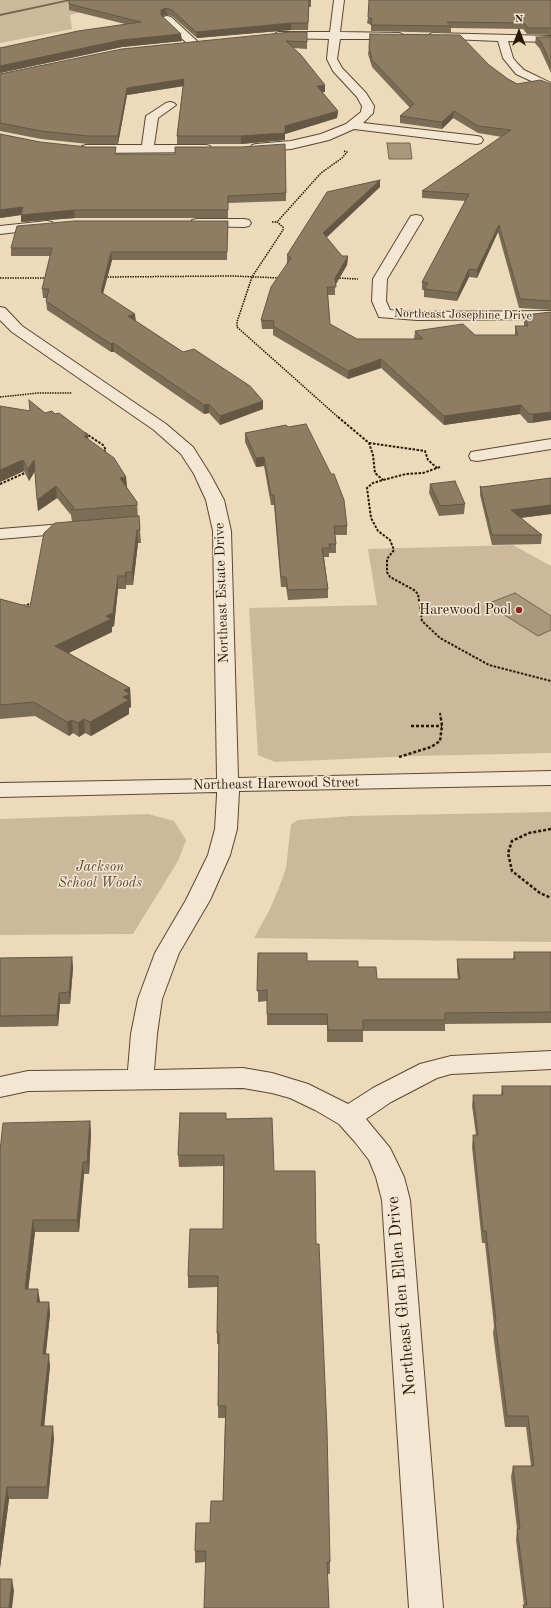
<!DOCTYPE html>
<html>
<head>
<meta charset="utf-8">
<style>
	body { margin:0 }
	#map { position:relative; width:551px; height:1608px; overflow:hidden; background:#eddabb; font-family:"Old Standard TT",serif }
	canvas { display:block }
	.north { position:absolute; left:499px; top:12px; width:40px; height:40px; -webkit-text-stroke:3px #f3e7d3; paint-order:stroke; rotate:0deg; font-size:11px; font-weight:700; line-height:16px; text-align:center; color:#291803 }
	.north::after { content:''; display:block; margin:auto; width:14px; height:18px; background:#291803; clip-path:polygon(50% 0,100% 100%,50% 72%,0 100%) }
</style>
</head>
<body>
<div id="map">
<canvas width="551" height="1608"></canvas>
<div class="north">N</div>
</div>
<script>
const context = document.querySelector('canvas').getContext('2d');
context.lineJoin = 'round';
function fillPath(path, color) { context.fillStyle = color; context.fill(path, 'evenodd'); }
const shape = rows => new Path2D(rows.map(r => 'M' + r).join(''));
function strokePath(path, color, width, dash) { context.strokeStyle = color; context.lineWidth = width; context.lineCap = dash ? 'butt' : 'round'; context.setLineDash(dash || []); context.stroke(path); }
function label(font, color, halo, rows, align = 'center') {
  context.font = font + ' "Old Standard TT",serif'; context.lineWidth = 3; context.setLineDash([]); context.textBaseline = 'middle'; context.strokeStyle = halo; context.fillStyle = color; for (const [text, x, y, turn = 0] of rows) {
    context.save(); context.translate(x, y); context.rotate((+turn || 0) * Math.PI / 180); context.textAlign = isNaN(turn) ? turn : align; if (halo) context.strokeText(text, 0, 0); context.fillText(text, 0, 0); context.restore();
  }
}
fillPath(shape([
	[0,0,118,0,94,9,70,15,72,29,0,43],
	[513,545,551,566,551,753,416,756,275,762,258,755,249,608,377,605,368,549],
	[551,812,551,942,254,938,269,911,280,885,286,868,291,824,298,820,351,816],
	[148,814,174,821,186,840,178,861,133,934,0,935,0,819]
]), '#ccb99c');
const water = shape([
	[387,143,410,143,412,159,389,159,387,143],
	[515,593,551,616,551,630,538,636,487,604,515,593]
]);
fillPath(water, '#aa987c');
strokePath(water, '#76654c', 1);
fillPath(shape([
	[66,0,74,0,0,16,0,14,66,0]
]), '#76654c');
const minor = shape([
	[334,0,344,0,340,32,400,33,405,36,400,39,340,39,337,59,342,68,366,93,374,106,373,113,363,123,477,136,481,137,483,140,481,143,477,144,354,129,329,140,291,149,256,152,252,151,250,148,252,145,256,144,291,141,321,134,346,124,361,112,362,106,357,97,333,71,327,59,329,39,278,38,273,35,278,32,330,32,334,0],
	[167,16,171,17,197,41,198,43,197,45,189,45,163,21,162,19,163,17,167,16],
	[432,33,551,36,551,42,508,41,513,58,517,63,524,70,551,83,551,90,516,74,503,58,498,41,428,38,427,36,432,33],
	[170,102,174,103,176,105,158,118,154,145,206,145,210,146,212,149,210,152,86,153,82,152,80,149,82,146,86,145,142,145,146,116,166,103,170,102],
	[416,215,421,216,423,219,387,279,386,301,390,310,417,312,551,311,551,319,417,320,379,317,372,301,373,279,409,219,411,216,416,215],
	[197,219,244,219,249,220,251,223,249,226,244,227,192,226,190,223,192,220,197,219],
	[47,221,52,222,54,225,52,228,0,234,0,226,47,221],
	[0,307,5,308,22,326,166,424,193,447,210,474,224,500,231,531,238,778,551,771,551,785,239,791,237,829,230,855,210,900,179,953,162,999,157,1034,154,1070,243,1068,272,1073,308,1084,348,1104,373,1088,420,1064,451,1056,551,1051,551,1069,451,1074,437,1078,391,1102,366,1119,390,1148,404,1177,410,1200,443,1608,409,1608,382,1200,376,1177,369,1160,355,1142,339,1124,315,1110,290,1098,272,1093,243,1088,28,1091,0,1097,0,1077,28,1071,128,1070,131,1034,138,999,155,953,186,900,208,855,215,829,217,795,217,792,0,797,0,783,217,779,213,531,206,500,194,474,181,454,154,430,12,332,0,320,0,307],
	[551,439,551,449,477,461,471,460,469,456,471,452,477,451,551,439],
	[76,523,82,524,85,528,82,532,0,539,0,529,76,523]
]);
strokePath(minor, '#5a4831', 2);
strokePath(shape([
	[272,222,277,222],
	[105,277,233,276,280,278],
	[0,278,48,278],
	[337,278,358,279],
	[0,397,38,393,72,393],
	[339,418,237,327,237,322,252,277,283,230,283,227,277,222,321,173,342,158,347,152,344,151]
]), '#291803', 1.5, [1.5, 1]);
strokePath(shape([
	[338,417,369,443,373,455,375,473,383,480],
	[85,433,103,445,106,450,103,452],
	[369,443,425,451,428,460,437,468],
	[440,467,423,473,406,474,383,480,373,483,367,488,371,518,378,531,390,540,394,550,387,559,387,572,390,577,414,590,418,594,422,621,440,638,489,665,551,681],
	[0,484,27,472],
	[23,606,33,603],
	[440,713,441,720]
]), '#291803', 2, [2.5, 1.5]);
strokePath(shape([
	[411,726,442,726],
	[399,757,431,747,440,741,442,726,441,719],
	[551,829,529,833,512,841,508,853,512,871,540,893,551,898]
]), '#291803', 2.5, [3, 2]);
fillPath(minor, '#f3e7d3');
fillPath(shape([
	[311,0,311,7,309,7,308,30,291,30,197,38,172,16,167,15,162,16,182,41,122,47,0,73,0,48,125,24,69,10,69,4],
	[551,0,551,35,527,34,523,29,451,28,451,33,371,31,371,25,367,23,368,17],
	[307,32,307,49,293,48,325,92,322,92,338,111,337,118,285,134,285,140,241,144,177,144,177,136,183,86,127,95,118,144,88,144,41,139,0,131,0,74],
	[551,36,551,73,540,49,535,43,536,37],
	[369,47,489,65,508,79,517,84,551,84,551,310,519,308,498,232,477,278,469,277,457,301,424,297,424,290,422,290,422,282,465,201,422,198,422,191,502,137,478,133,453,118,442,129,400,123,400,116,410,108,372,67,368,54],
	[0,134,40,142,116,154,286,193,286,201,228,203,228,218,75,218,21,222,21,215,0,218],
	[380,180,380,187,326,237,342,256,348,256,347,265,335,285,335,295,328,295,330,324,357,339,414,339,415,331,475,335,515,335,515,326,524,326,524,315,551,312,532,423,528,423,520,414,444,425,381,368,348,379,273,335,273,329,262,329,261,320,287,263,287,255],
	[228,221,227,260,112,260,103,294,136,321,183,352,263,401,263,409,220,425,209,413,204,414,114,352,111,352,47,310,46,301,47,298,43,298,42,289,50,256,11,256,11,248],
	[45,413,55,414,88,435,88,439,126,477,127,488,137,502,138,517,139,516,141,543,138,543,133,585,126,585,126,589,118,589,114,626,112,627,112,632,69,653,130,688,131,707,129,708,129,714,91,736,85,733,79,737,73,733,69,736,35,716,0,719,0,599,30,607,72,522,71,515,57,498,38,511,35,471,29,481,24,471,0,482],
	[245,433,347,526,347,535,335,535,336,544,336,553,329,553,329,557,324,557,328,589,328,598,288,600,286,587,281,587,274,505,271,505,264,466,256,467,245,442],
	[551,478,551,514,521,518,542,535,541,544,492,545,480,495,480,486,482,487],
	[430,484,465,504,464,514,439,516,429,493],
	[514,952,551,952,551,1023,445,1024,445,1031,363,1031,363,1042,327,1042,327,1025,267,1025,267,1001,258,1002,258,953,307,961,358,967,377,979,458,979,457,971,457,959,513,959],
	[72,957,73,968,70,1004,60,1004,58,1026,0,1027,0,958],
	[502,1086,551,1086,551,1608,523,1608,523,1605,524,1605,516,1540,517,1529,511,1477,513,1466,531,1466,526,1427,505,1427,493,1333,494,1326,485,1243,482,1243,472,1147,473,1135,476,1135,472,1106,473,1095,501,1095],
	[226,1119,274,1171,316,1244,330,1562,330,1574,206,1562,195,1563,195,1551,210,1523,223,1501,225,1418,218,1418,219,1344,217,1344,217,1333,218,1287,188,1288,188,1276,223,1229,223,1166,179,1167,178,1155],
	[90,1121,91,1133,89,1174,84,1174,79,1232,35,1232,28,1289,40,1302,49,1302,50,1314,46,1354,50,1366,44,1426,54,1438,48,1499,9,1499,0,1568,0,1151]
]), '#7b6c55');
fillPath(shape([
	[166,8,167,15,162,16,161,10],
	[291,23,291,30,197,38,196,32],
	[181,34,182,41,122,47,0,73,0,66,121,40],
	[184,79,184,86,127,95,118,144,118,136,127,88],
	[325,85,325,92,317,93,317,86],
	[338,111,337,118,285,134,285,140,241,144,241,136,285,126],
	[454,111,453,118,442,129,442,122],
	[380,180,380,187,323,241,323,233],
	[23,207,74,210,75,218,21,222,21,215,0,218,0,210],
	[499,225,498,232,477,278,477,270],
	[111,252,112,260,101,300,101,292],
	[348,256,347,265,335,286,335,278],
	[469,269,469,277,457,301,458,293],
	[135,314,136,322,128,316],
	[113,343,114,352,111,352,111,344],
	[381,359,381,368,348,379,348,371],
	[263,401,263,409,220,425,220,416],
	[209,404,209,413,204,414,204,405],
	[521,405,520,414,444,425,444,416],
	[551,412,551,420,532,423,533,414],
	[88,435,89,446,84,436],
	[264,457,264,466,256,467,256,458],
	[23,460,24,471,0,482,0,470],
	[34,460,35,471,29,481,28,469],
	[126,477,127,488,120,478],
	[56,486,57,498,38,511,37,500],
	[551,505,551,514,510,519,511,510],
	[137,530,138,543,133,585,132,572],
	[126,572,126,589,125,576],
	[118,576,118,589,114,626,112,627,112,632,56,659,55,646,106,616],
	[130,688,131,707,129,708,129,714,91,736,90,722,123,697,124,690],
	[84,719,85,733,79,737,78,723],
	[72,720,73,733,69,736,67,722],
	[72,957,73,968,70,1004,69,992],
	[59,993,60,1004,58,1026,57,1015],
	[90,1121,91,1133,89,1174,87,1162],
	[83,1162,84,1174,79,1232,77,1220],
	[33,1220,35,1232,27,1301,25,1289],
	[38,1289,40,1301,39,1314,37,1302],
	[49,1302,50,1314,44,1366,43,1354],
	[49,1354,50,1366,43,1439,41,1426],
	[53,1426,54,1438,48,1499,47,1487],
	[7,1487,9,1499,0,1568,0,1540],
	[12,1579,14,1591,12,1608,9,1608]
]), '#645845');
const building = shape([
	[69,0,311,0,309,0,308,23,291,23,196,32,172,10,166,8,161,10,161,15,181,34,121,40,0,66,0,48,78,31,141,22,69,4,69,0],
	[369,0,551,0,551,28,528,28,524,23,447,22,451,26,371,25,372,19,368,17,369,0],
	[291,32,307,32,307,42,286,41,301,55,325,85,317,86,338,111,285,126,285,133,241,136,177,136,184,79,127,88,118,136,88,136,41,131,0,123,0,74,122,49,291,32],
	[370,34,460,35,489,65,508,79,517,84,540,80,551,84,551,301,520,299,499,225,477,270,469,269,458,293,424,289,428,283,422,282,469,194,422,191,511,130,478,126,454,111,442,122,400,116,414,104,372,60,369,47,370,34],
	[536,37,551,37,551,65,541,42,536,37],
	[0,134,40,142,87,147,116,147,115,154,175,154,175,147,241,147,285,144,286,193,228,196,228,210,74,210,21,215,23,207,0,210,0,134],
	[380,180,323,233,342,256,348,256,335,278,336,287,327,287,330,324,357,339,423,339,415,331,463,324,475,335,518,335,515,326,528,326,524,315,551,312,551,412,533,414,529,414,521,405,444,416,381,359,348,371,273,326,274,321,261,320,271,287,291,258,287,255,327,192,380,180],
	[75,221,228,221,227,252,111,252,101,292,135,314,128,316,183,352,194,349,250,386,263,401,220,416,209,404,204,405,113,343,111,344,46,301,49,289,42,289,52,248,11,248,17,226,75,221],
	[29,400,45,413,52,411,55,414,59,413,88,435,84,436,114,458,126,477,120,478,137,502,137,505,71,510,74,508,56,486,37,500,34,460,28,469,23,460,0,470,0,406,30,411,29,400],
	[306,424,331,474,334,474,344,500,347,526,334,526,336,544,329,544,330,548,322,548,328,589,288,590,286,577,281,577,274,495,271,495,264,457,256,458,245,433,286,425,288,427,306,424],
	[551,478,551,505,511,510,542,535,492,535,480,486,482,487,551,478],
	[455,481,465,504,440,506,430,484,455,481],
	[139,516,140,530,137,530,132,572,126,572,125,576,118,576,113,613,106,616,111,619,55,646,130,688,124,690,130,694,123,697,129,700,90,722,84,719,78,723,72,720,67,722,34,702,0,705,0,599,30,607,44,533,55,523,139,516],
	[514,952,551,952,551,1012,445,1013,445,1020,363,1020,363,1030,328,1030,327,1014,267,1014,267,990,257,991,258,953,307,953,307,961,358,961,358,967,376,967,377,979,460,979,457,959,515,959,514,952],
	[72,957,69,992,59,993,57,1015,0,1016,0,958,72,957],
	[502,1086,551,1086,551,1608,524,1608,523,1605,527,1605,517,1529,520,1529,513,1466,534,1466,528,1416,507,1416,495,1321,496,1321,486,1231,483,1231,473,1135,478,1135,473,1095,503,1095,502,1086],
	[180,1113,226,1113,226,1119,272,1118,274,1171,315,1171,316,1244,319,1244,327,1430,330,1562,327,1562,329,1608,204,1608,206,1551,195,1551,196,1523,210,1523,211,1501,223,1501,226,1406,218,1406,219,1333,217,1333,218,1276,188,1276,190,1229,223,1229,224,1155,178,1155,180,1113],
	[90,1121,87,1162,83,1162,77,1220,33,1220,25,1289,38,1289,37,1302,49,1302,43,1354,49,1354,41,1426,53,1426,47,1487,7,1487,0,1540,0,1151,3,1123,90,1121],
	[0,1579,12,1579,9,1608,0,1608,0,1579]
]);
fillPath(building, '#8f7d63');
strokePath(building, '#645845', 1);
for (const [x, y, r, color] of [
	[519,610,4,"#8f2418"]
]) { const dot = new Path2D(); dot.arc(x, y, r, 0, 2 * Math.PI); context.fillStyle = color; context.fill(dot); strokePath(dot, '#f3e7d3', 1.5); }
label('12px', '#291803', '#f3e7d3', [
	["Northeast Josephine Drive",463,315,1]
]);
label('14px', '#291803', '#f3e7d3', [
	["Northeast Estate Drive",222,593,-92],
	["Northeast Harewood Street",276,784,-1]
]);
label('14px', '#291803', '#f3e7d3', [
	["Harewood Pool",511,610]
], 'right');
label('italic 14px', '#5a4831', '#f3e7d3', [
	["Jackson",100,867],
	["School Woods",100,883]
]);
label('17px', '#291803', '#f3e7d3', [
	["Northeast Glen Ellen Drive",402,1296,-95]
]);
</script>
</body>
</html>
